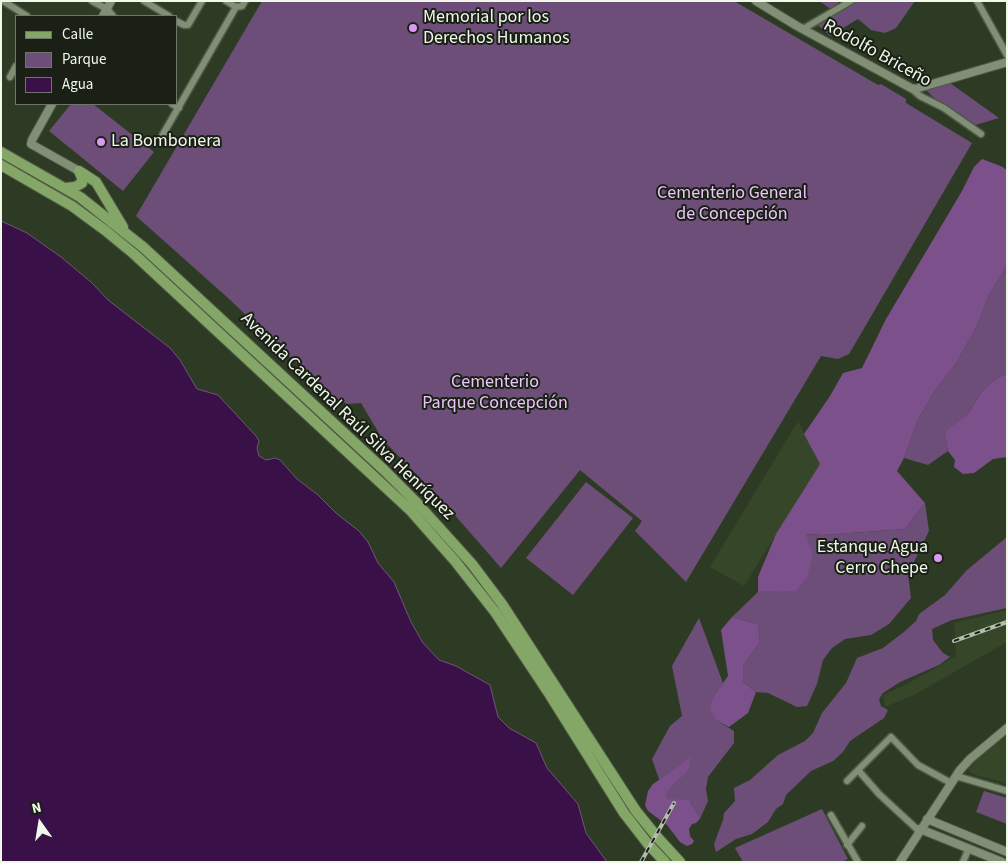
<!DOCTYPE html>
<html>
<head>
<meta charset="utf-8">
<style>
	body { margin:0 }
	#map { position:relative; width:1008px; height:863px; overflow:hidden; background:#2e3b24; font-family:"Source Sans 3",sans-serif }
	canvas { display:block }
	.frame { position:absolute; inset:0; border:2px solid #f0f8ea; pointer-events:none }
	.legend { position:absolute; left:15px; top:15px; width:162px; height:90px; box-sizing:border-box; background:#1a2016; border:1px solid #70766b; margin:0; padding:6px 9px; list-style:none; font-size:15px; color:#f0f8ea }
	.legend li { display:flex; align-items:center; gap:10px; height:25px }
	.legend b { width:25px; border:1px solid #70766b }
	.north { position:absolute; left:15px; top:798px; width:50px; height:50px; -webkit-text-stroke:4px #1a2016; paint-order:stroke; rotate:347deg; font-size:14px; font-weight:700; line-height:20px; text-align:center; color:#f0f8ea }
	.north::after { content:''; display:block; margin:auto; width:18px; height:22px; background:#f0f8ea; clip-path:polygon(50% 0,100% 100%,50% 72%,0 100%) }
</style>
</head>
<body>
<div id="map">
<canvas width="1008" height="863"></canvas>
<div class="frame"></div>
<ul class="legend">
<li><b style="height:6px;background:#84a767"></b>Calle</li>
<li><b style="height:14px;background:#6c4e78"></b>Parque</li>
<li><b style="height:14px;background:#391047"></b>Agua</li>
</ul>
<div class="north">N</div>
</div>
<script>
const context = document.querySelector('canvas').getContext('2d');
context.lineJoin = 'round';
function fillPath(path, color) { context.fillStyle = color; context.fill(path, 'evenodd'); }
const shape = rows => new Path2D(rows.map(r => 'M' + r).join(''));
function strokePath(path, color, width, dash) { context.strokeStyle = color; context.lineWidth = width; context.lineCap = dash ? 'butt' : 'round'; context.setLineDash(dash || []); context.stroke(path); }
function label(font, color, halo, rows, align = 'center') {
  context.font = font + ' "Source Sans 3",sans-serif'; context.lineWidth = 4; context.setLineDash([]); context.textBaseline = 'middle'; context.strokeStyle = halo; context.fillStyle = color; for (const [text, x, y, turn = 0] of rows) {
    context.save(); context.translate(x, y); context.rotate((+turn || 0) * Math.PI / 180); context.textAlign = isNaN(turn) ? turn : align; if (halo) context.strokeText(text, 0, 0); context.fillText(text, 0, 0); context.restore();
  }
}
fillPath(shape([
	[798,421,820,464,744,586,710,567],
	[1007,610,1007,642,914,695,885,707,883,695,907,684,956,656,954,623],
	[1007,733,1007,783,972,774,966,768]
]), '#364629');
fillPath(shape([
	[262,1,734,1,878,85,881,84,906,99,906,103,972,143,852,349,849,354,838,359,821,356,686,582,635,531,642,521,580,470,501,568,446,505,383,440,361,403,347,404,330,395,228,298,136,216],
	[819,1,839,1,836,6,844,1,915,1,896,28,885,33,871,30,858,19,830,36,811,19,831,9],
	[950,83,999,118,972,126,944,108,926,90],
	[71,104,93,104,154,152,123,191,49,131],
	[1007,265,1007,373,993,381,982,391,967,415,946,440,948,451,928,465,904,458,918,420,933,394,957,362,978,324,988,297],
	[586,482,633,518,573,595,526,558],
	[925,503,929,531,908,574,911,598,889,624,871,635,845,639,832,648,823,660,817,684,807,706,797,707,768,693,756,692,743,682,743,666,760,642,758,624,732,617,758,592,796,590,805,534,823,535,905,529],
	[1007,537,1007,608,952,620,932,629,933,640,943,653,950,657,939,665,900,682,883,693,879,699,881,706,888,710,884,718,850,741,843,752,833,761,811,771,786,795,783,804,776,809,768,822,752,834,736,839,716,852,714,844,723,820,724,813,735,801,734,788,750,780,778,755,805,741,813,733,822,713,846,683,857,658,883,648,905,631,916,621,919,614,945,595,967,570],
	[699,618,723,683,713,697,716,720,734,731,734,743,708,777,706,789,708,801,700,819,693,810,692,804,668,799,665,796,652,759,670,726,682,716,672,666],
	[984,791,1007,798,1007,824,976,812],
	[822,809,848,859,842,862,743,862,735,848]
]), '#6c4e78');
fillPath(shape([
	[982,159,1003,167,1007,171,1007,265,988,297,978,324,957,362,933,394,918,420,904,458,897,471,925,503,905,529,823,535,806,534,813,555,807,578,796,591,758,592,758,577,776,534,820,464,804,434,830,396,843,373,862,368,886,319,962,191,974,167],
	[1007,373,1007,457,993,459,974,473,963,474,954,467,955,460,948,451,946,440,946,431,967,415,982,391,993,381],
	[732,617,758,624,760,642,743,666,743,682,756,692,748,713,729,727,716,720,710,708,713,697,728,676,721,630],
	[690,757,689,768,684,775,676,781,665,795,668,799,689,800,700,819,696,823,692,824,689,829,690,836,694,841,692,844,687,846,680,842,667,825,648,811,645,805,648,791,653,784,671,772]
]), '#7b508b');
const water = shape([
	[1,221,27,233,61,257,92,283,108,300,170,348,180,360,197,389,218,395,256,436,259,441,257,448,259,456,266,460,275,458,280,460,297,479,318,495,337,514,359,531,368,542,378,563,394,582,411,622,423,643,439,660,456,666,490,685,498,717,509,728,536,743,547,768,578,804,586,833,607,862,1,862,1,221]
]);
fillPath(water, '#391047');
strokePath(water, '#705678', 1);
const minor = shape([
	[3,1,27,16],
	[92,1,107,9,113,16],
	[144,1,169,16],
	[226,1,236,7],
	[977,1,1007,55],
	[176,21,184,25,188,25,202,1],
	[803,29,851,1],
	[10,77,16,66],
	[912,89,920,96,944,108,981,134],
	[172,104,179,108],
	[158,143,236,7,242,6,245,1],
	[858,770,879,794,919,831],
	[956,776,1007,791],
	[847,781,891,737,918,765,951,783],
	[831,815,858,862],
	[847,845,862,826],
	[963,862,969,848]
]);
const tertiary = shape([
	[756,1,797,26,911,88,915,89,1007,62],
	[103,16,111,1],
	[52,104,32,140,31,144,79,171],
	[927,819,1007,852],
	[920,829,1002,862],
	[900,862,960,770,970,759,1007,728]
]);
const primary = shape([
	[1,152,80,197,143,247,384,470,417,503,472,564,502,604,636,811,658,838,680,862],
	[1,165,72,206,106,231,134,254,410,510,455,561,495,612,550,695,624,813,648,844,665,862],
	[79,171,96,182,123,227],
	[65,188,75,187,82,183,82,178,79,171]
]);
strokePath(minor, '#4f5a46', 9);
strokePath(tertiary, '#4f5a46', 10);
strokePath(primary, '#4f5a46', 12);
strokePath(minor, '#808f75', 6);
strokePath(tertiary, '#808f75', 8);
strokePath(primary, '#84a767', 10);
const rail = shape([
	[954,641,1007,622],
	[641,862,674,803]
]);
strokePath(rail, '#b3bdac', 4);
strokePath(rail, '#1a2016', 2, [5.5]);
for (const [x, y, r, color] of [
	[413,28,5,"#db99f5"],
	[101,142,5,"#db99f5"],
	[938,558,5,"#db99f5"]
]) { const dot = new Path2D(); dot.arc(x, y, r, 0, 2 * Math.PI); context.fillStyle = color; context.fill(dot); strokePath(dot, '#1a2016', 2); }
label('18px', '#f0f8ea', '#1a2016', [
	["Memorial por los",423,18],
	["Derechos Humanos",423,39],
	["La Bombonera",111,142],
	["Estanque Agua",928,548,"right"],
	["Cerro Chepe",928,569,"right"]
], 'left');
label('18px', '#f0f8ea', '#1a2016', [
	["Rodolfo Briceño",877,54,29],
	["Avenida Cardenal Raúl Silva Henríquez",347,417,44]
]);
label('18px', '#eac5f8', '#1a2016', [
	["Cementerio General",732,194],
	["de Concepción",732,215],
	["Cementerio",495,383],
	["Parque Concepción",495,404]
]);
</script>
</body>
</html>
